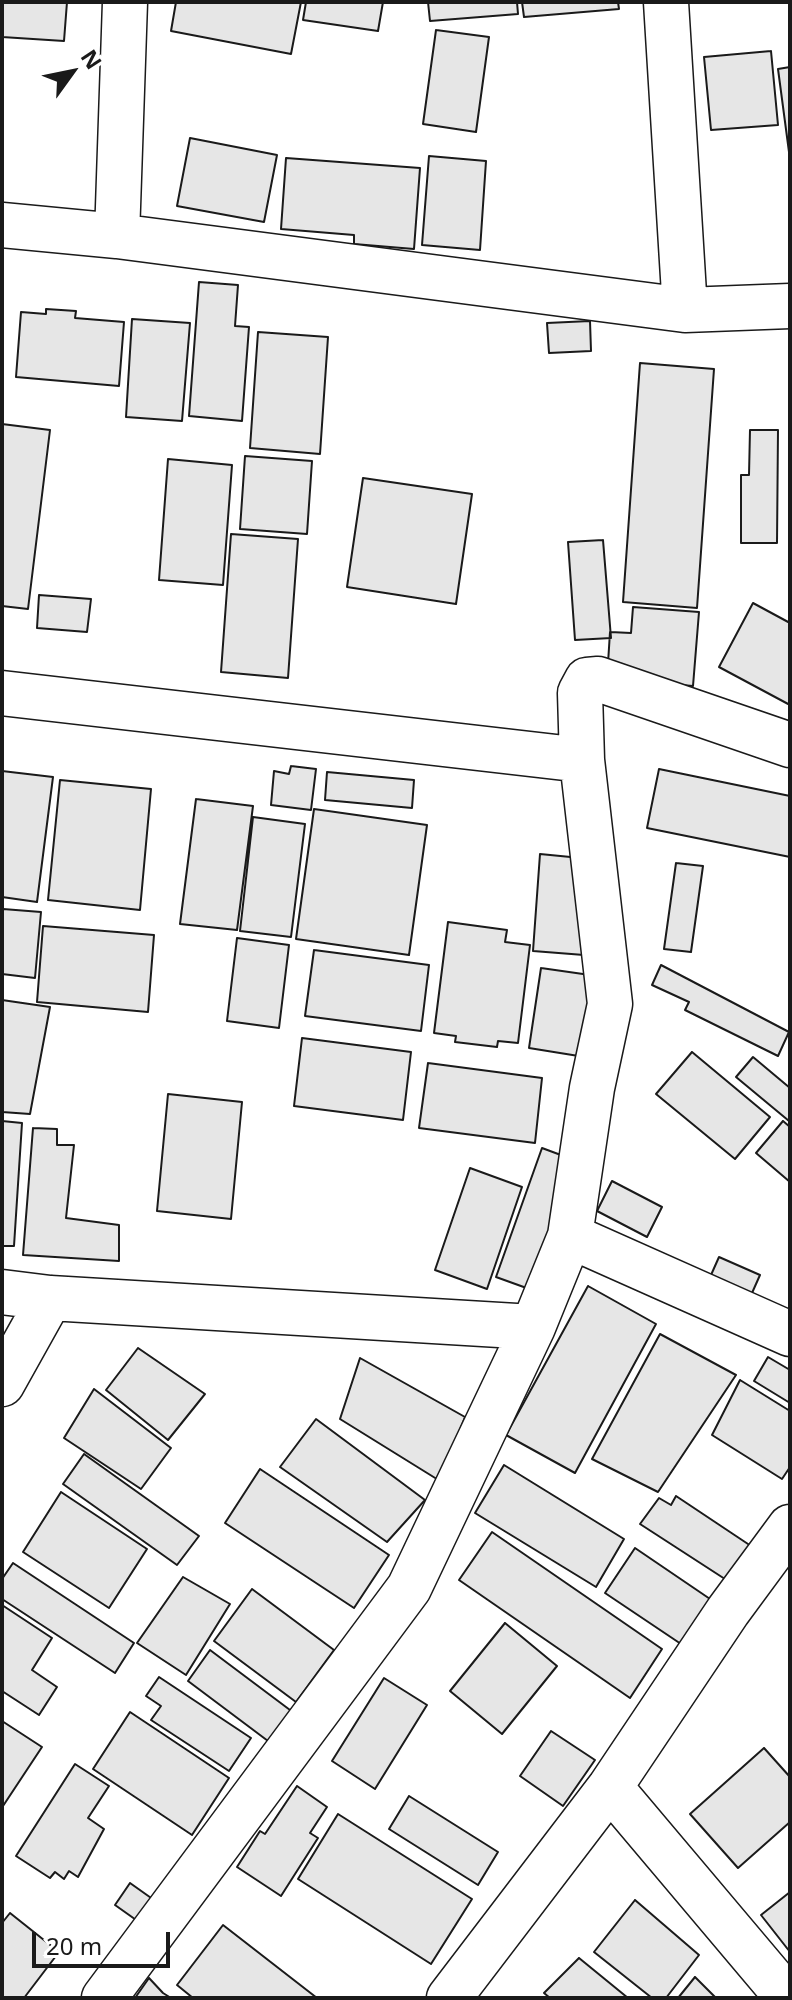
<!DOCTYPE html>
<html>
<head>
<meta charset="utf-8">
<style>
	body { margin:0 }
	#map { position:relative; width:792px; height:2000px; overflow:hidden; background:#fff; font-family:"Noto Sans",sans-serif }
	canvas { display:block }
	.frame { position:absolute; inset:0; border:4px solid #1a1a1a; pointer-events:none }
	.north { position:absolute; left:32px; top:32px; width:80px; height:80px; -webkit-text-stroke:6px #fff; paint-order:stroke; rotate:57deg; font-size:22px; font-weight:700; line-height:32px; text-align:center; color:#1a1a1a }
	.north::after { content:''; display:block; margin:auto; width:28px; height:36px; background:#1a1a1a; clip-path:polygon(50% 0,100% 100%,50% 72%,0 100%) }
	.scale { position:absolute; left:32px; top:1932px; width:138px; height:36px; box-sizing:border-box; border:4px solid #1a1a1a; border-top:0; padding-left:10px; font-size:24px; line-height:28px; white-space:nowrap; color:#1a1a1a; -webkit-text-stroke:6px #fff; paint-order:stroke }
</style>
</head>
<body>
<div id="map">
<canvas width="792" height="2000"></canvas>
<div class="frame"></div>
<div class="north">N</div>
<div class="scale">20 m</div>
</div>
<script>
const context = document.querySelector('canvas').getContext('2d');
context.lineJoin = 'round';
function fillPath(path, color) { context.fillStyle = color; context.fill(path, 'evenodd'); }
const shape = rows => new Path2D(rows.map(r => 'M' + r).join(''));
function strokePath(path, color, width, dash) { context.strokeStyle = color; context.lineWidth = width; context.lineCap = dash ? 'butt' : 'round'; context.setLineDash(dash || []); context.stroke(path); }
const building = shape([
	[2,2,67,2,64,41,2,37,2,2],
	[176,2,301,2,291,54,171,31,176,2],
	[306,2,383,2,378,31,303,20,306,2],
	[428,2,517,2,518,14,430,21,428,2],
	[522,2,618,2,619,9,524,17,522,2],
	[436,30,489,37,476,132,423,124,436,30],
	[771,51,778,125,711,130,704,57,771,51],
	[790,67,790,152,789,152,778,69,790,67],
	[190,138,277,155,264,222,177,206,190,138],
	[429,156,486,161,480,250,422,245,429,156],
	[286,158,420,168,414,249,354,244,354,235,281,229,286,158],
	[199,282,238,285,235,326,249,327,242,421,189,416,199,282],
	[46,309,76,311,75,318,124,322,119,386,16,377,21,312,46,314,46,309],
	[132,319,190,323,182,421,126,417,132,319],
	[590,321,591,351,549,353,547,323,590,321],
	[258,332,328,337,320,454,250,448,258,332],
	[640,363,714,369,697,608,623,602,640,363],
	[2,424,50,430,28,609,2,606,2,424],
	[750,430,778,430,777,543,741,543,741,475,749,475,750,430],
	[245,456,312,461,307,534,240,529,245,456],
	[168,459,232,465,223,585,159,580,168,459],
	[363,478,472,494,456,604,347,587,363,478],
	[231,534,298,539,288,678,221,672,231,534],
	[603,540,611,638,575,640,568,542,603,540],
	[39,595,91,599,87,632,37,628,39,595],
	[753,603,790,623,790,705,719,667,753,603],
	[633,607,699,612,693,686,607,679,610,632,631,633,633,607],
	[291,766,316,769,311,810,271,805,274,771,289,774,291,766],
	[659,769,790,796,790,857,647,828,659,769],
	[2,771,53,777,37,902,2,897,2,771],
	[327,772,414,780,412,808,325,800,327,772],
	[60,780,151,789,140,910,48,900,60,780],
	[196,799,253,806,237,930,180,924,196,799],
	[314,809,427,825,409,955,296,939,314,809],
	[253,817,305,824,291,937,240,931,253,817],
	[540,854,591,859,584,955,533,951,540,854],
	[676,863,703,866,691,952,664,949,676,863],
	[3,909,41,912,35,978,2,974,3,909],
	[448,922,507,930,505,942,530,945,518,1043,498,1041,497,1047,455,1042,456,1036,434,1033,448,922],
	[43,926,154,935,148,1012,37,1002,43,926],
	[237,938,289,945,279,1028,227,1021,237,938],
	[314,950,429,965,421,1031,305,1016,314,950],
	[661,965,789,1032,778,1056,685,1010,689,1002,652,985,661,965],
	[541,968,604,977,591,1058,529,1048,541,968],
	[2,1000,50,1007,30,1114,2,1112,2,1000],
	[302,1038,411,1052,403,1120,294,1106,302,1038],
	[692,1052,770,1117,735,1159,656,1094,692,1052],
	[753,1057,790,1088,789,1121,736,1077,753,1057],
	[428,1063,542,1078,535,1143,419,1128,428,1063],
	[168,1094,242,1102,231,1219,157,1211,168,1094],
	[2,1121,22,1123,14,1246,2,1246,2,1121],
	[783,1121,790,1127,790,1182,756,1153,783,1121],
	[33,1128,57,1129,57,1145,74,1145,66,1218,119,1225,119,1261,23,1255,33,1128],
	[542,1148,577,1161,532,1290,496,1277,542,1148],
	[470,1168,522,1187,487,1289,435,1270,470,1168],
	[612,1181,662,1207,647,1237,597,1211,612,1181],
	[719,1257,760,1275,748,1302,707,1284,719,1257],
	[588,1286,656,1324,575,1473,506,1435,588,1286],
	[660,1334,736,1375,658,1492,592,1459,660,1334],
	[138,1348,205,1394,168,1440,106,1390,138,1348],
	[768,1357,790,1370,790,1403,754,1381,768,1357],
	[360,1358,465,1417,440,1481,340,1419,360,1358],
	[740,1380,790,1411,790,1467,782,1479,712,1435,740,1380],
	[94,1389,171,1448,141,1489,64,1438,94,1389],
	[316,1419,425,1500,387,1542,280,1467,316,1419],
	[84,1454,199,1536,177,1565,63,1484,84,1454],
	[504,1465,624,1539,596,1587,475,1513,504,1465],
	[260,1469,389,1555,354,1608,225,1523,260,1469],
	[61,1492,147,1549,109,1608,23,1552,61,1492],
	[676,1496,751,1546,728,1581,640,1524,659,1498,671,1505,676,1496],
	[492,1532,662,1649,630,1698,459,1580,492,1532],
	[635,1548,713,1601,684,1646,605,1593,635,1548],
	[13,1563,134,1643,115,1673,2,1599,2,1579,13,1563],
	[183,1577,230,1604,186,1675,137,1643,183,1577],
	[252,1589,334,1650,296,1702,214,1641,252,1589],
	[2,1605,52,1638,32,1670,57,1687,39,1715,2,1691,2,1605],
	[505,1623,557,1666,502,1734,450,1691,505,1623],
	[210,1650,294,1713,272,1744,188,1681,210,1650],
	[159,1677,251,1738,229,1771,151,1720,161,1706,146,1696,159,1677],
	[384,1678,427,1705,375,1789,332,1761,384,1678],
	[130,1712,229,1778,192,1835,93,1769,130,1712],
	[2,1721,42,1747,3,1806,2,1805,2,1721],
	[551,1731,595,1760,563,1806,520,1776,551,1731],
	[764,1748,790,1777,790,1822,738,1868,690,1814,764,1748],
	[75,1764,109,1786,88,1818,104,1829,78,1877,69,1871,64,1879,55,1872,50,1878,16,1856,75,1764],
	[297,1786,327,1807,310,1833,318,1838,281,1896,237,1867,260,1831,265,1834,297,1786],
	[409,1796,498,1852,478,1885,389,1829,409,1796],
	[338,1814,472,1899,431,1964,298,1879,338,1814],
	[130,1883,161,1905,146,1927,115,1905,130,1883],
	[790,1892,790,1952,761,1915,790,1892],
	[635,1900,699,1955,666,1998,652,1998,594,1952,635,1900],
	[10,1913,59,1952,24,1998,2,1998,2,1923,10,1913],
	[223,1925,317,1998,193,1998,177,1985,223,1925],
	[579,1958,628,1998,550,1998,544,1993,579,1958],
	[695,1977,716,1998,678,1998,695,1977],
	[149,1978,163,1993,171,1998,135,1998,149,1978]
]);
fillPath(building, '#e6e6e6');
strokePath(building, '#1a1a1a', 2);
const minor = shape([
	[666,2,685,310],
	[2,225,117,236,685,310,790,306],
	[117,236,125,2],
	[2,693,582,760],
	[570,1236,790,1334],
	[2,1292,50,1298,533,1327],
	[2,1384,50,1298],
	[610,1787,788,1998],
	[104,1998,409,1588,533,1327,570,1236,592,1088,610,1004,582,760,580,693,587,680,598,679,790,745],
	[449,1998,610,1787,728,1611,790,1527]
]);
strokePath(minor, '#1a1a1a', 47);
strokePath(minor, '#fff', 44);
</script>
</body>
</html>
